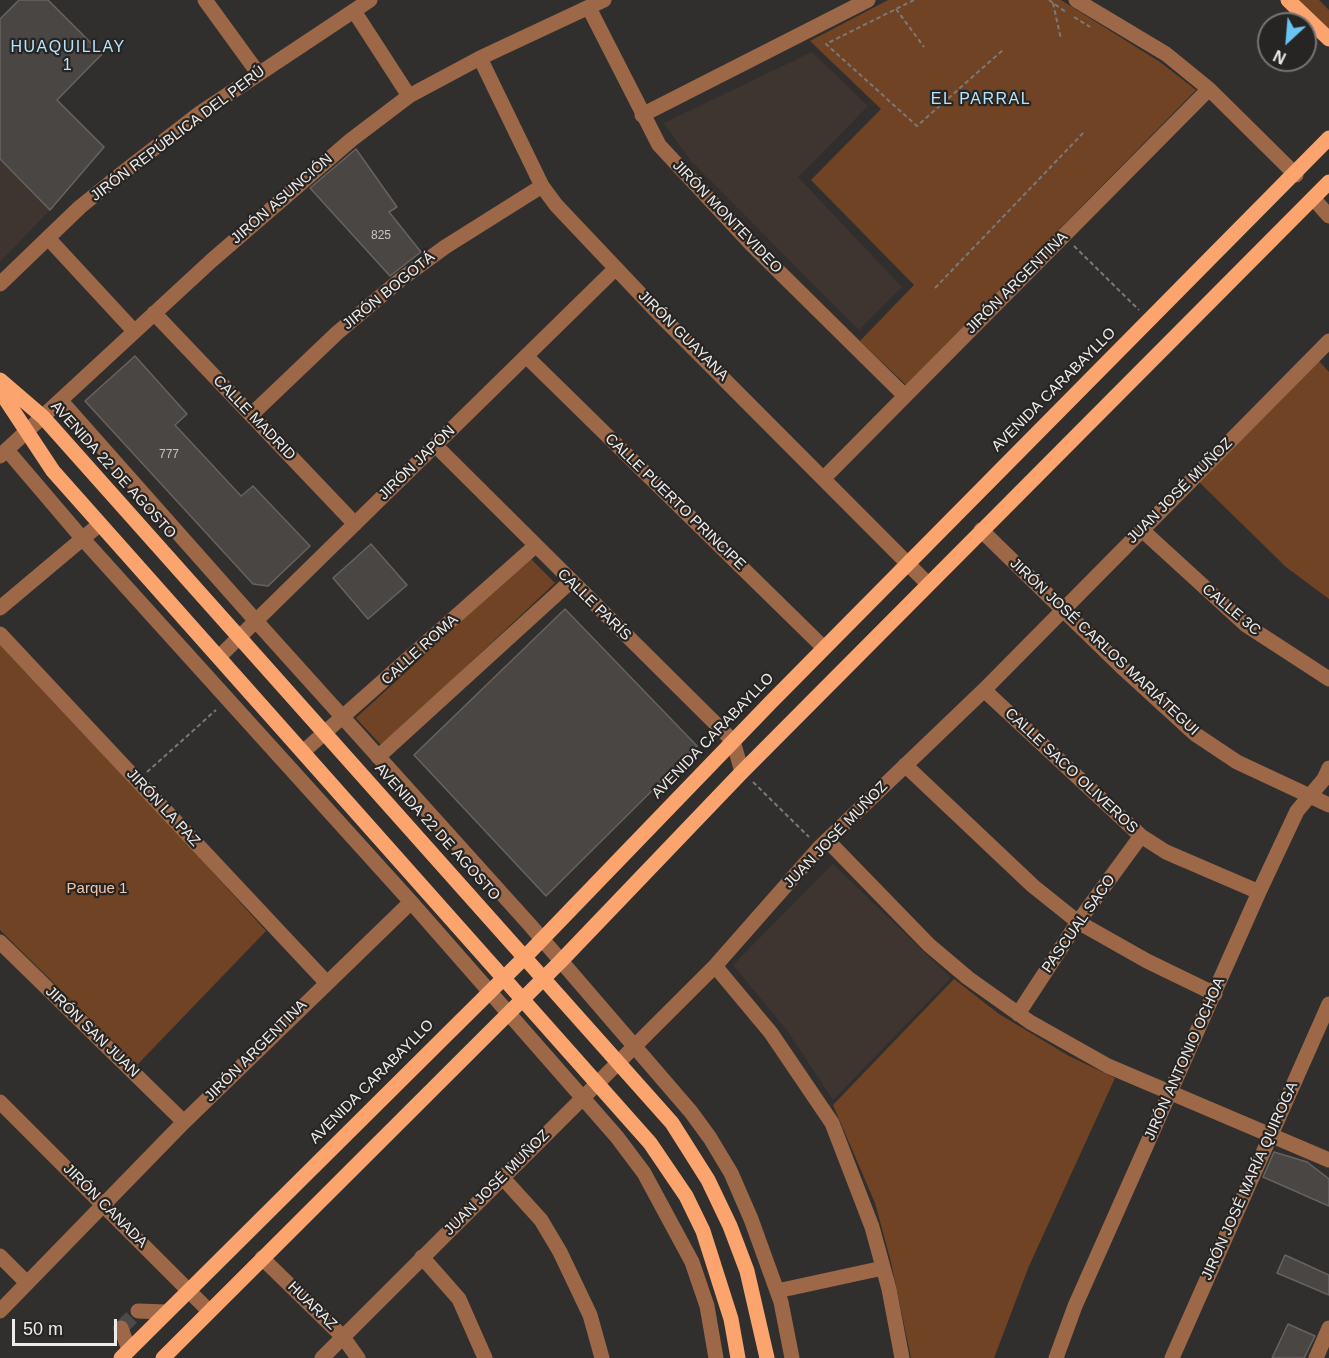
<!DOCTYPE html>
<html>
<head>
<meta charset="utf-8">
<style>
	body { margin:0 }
	#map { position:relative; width:1329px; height:1358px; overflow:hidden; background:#312f2d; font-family:Arial,sans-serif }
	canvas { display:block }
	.north { position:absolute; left:1257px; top:12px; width:60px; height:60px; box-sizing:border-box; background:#272523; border:2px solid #777573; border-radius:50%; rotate:206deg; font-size:16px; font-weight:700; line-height:24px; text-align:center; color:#eeeceb }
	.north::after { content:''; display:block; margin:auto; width:21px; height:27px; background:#69c4f1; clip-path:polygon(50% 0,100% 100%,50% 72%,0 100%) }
	.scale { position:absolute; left:12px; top:1319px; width:105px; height:27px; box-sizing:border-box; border:3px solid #eeeceb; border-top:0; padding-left:8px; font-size:18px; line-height:21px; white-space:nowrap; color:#eeeceb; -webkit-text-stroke:4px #272523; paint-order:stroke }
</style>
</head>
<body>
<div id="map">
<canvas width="1329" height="1358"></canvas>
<div class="north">N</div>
<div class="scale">50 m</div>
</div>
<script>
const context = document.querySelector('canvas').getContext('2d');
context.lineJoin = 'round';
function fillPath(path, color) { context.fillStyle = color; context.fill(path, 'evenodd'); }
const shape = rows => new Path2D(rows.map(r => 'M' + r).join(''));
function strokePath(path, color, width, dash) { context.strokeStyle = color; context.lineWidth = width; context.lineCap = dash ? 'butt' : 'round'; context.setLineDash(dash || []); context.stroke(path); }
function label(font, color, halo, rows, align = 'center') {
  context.font = font + ' Arial,sans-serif'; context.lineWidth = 4.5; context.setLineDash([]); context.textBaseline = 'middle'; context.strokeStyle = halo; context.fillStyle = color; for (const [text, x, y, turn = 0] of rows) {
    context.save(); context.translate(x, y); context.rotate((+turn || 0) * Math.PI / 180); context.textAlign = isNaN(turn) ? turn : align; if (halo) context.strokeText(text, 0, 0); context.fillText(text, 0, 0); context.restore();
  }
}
fillPath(shape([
	[812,52,868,106,798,177,902,287,859,330,689,159,664,123],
	[0,160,50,210,0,262],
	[833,864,951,978,833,1100,789,1033,733,965]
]), '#3e3530');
fillPath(shape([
	[888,0,1061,0,1160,62,1196,90,906,385,860,341,914,285,811,180,881,109,810,41],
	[1296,0,1319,0,1329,10,1329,29],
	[1319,361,1329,372,1329,599,1286,567,1199,482],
	[530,558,555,583,382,746,356,718],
	[0,638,266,931,137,1065,0,930],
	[954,979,999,1014,1069,1056,1115,1078,1029,1266,994,1358,911,1358,891,1262,875,1203,833,1105]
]), '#704325');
const building = shape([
	[19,0,48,0,102,54,57,100,104,147,50,210,0,159,0,19,19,0],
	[356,149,397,207,389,212,421,252,390,276,310,188,356,149],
	[135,356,187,414,175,425,241,496,253,486,310,546,268,586,253,584,85,401,135,356],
	[371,544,407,585,368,619,333,578,371,544],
	[565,609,697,746,546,896,414,755,565,609],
	[1274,1152,1307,1162,1329,1179,1329,1206,1263,1177,1274,1152],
	[1285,1255,1329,1275,1329,1295,1277,1273,1285,1255],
	[1288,1324,1315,1336,1304,1358,1272,1358,1288,1324]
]);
fillPath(building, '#494644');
strokePath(building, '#666361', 1.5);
strokePath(shape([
	[121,1328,138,1311]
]), '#4d4b4a', 15, [15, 8]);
strokePath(shape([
	[914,0,826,44,917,126,1004,49],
	[1049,0,1067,13],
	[1053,3,1061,39],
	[896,9,924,47],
	[1074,17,1090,27],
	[1074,246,1139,310],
	[935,288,1085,131],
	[147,772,216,710],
	[753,782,809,837]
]), '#7b7977', 2, [4.5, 3]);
strokePath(shape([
	[205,0,258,73],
	[1076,0,1166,54,1209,89,1296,175],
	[589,8,659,145,751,244,905,396],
	[354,11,409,96],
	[480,58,542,186,556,205,662,317,928,584],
	[642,115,868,0],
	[1313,198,1329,216],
	[48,238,134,331],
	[0,284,80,207,121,174,200,113,370,0],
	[154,313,355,524],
	[526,356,824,648],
	[61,401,256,621,530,925,691,1112,710,1138,731,1173,751,1219,781,1302,792,1358],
	[251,415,337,333,400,280,445,247,542,186],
	[435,445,733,741,742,772],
	[7,450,82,538,411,902,617,1137,644,1173,692,1262,707,1306,716,1358],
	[0,456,211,261,351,140,409,96,480,58,604,0],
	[824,478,1209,89],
	[981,530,1125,670,1195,734,1237,762,1329,805],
	[1142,530,1246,625,1329,679],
	[0,608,100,524],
	[0,634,326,982],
	[219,657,616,268],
	[984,690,1141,836,1166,852,1259,892],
	[304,751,534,547],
	[378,757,570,582],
	[905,765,1033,886,1078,922,1147,961,1215,994],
	[827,840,929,945,968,978,1030,1022,1108,1066,1329,1160],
	[0,942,184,1122],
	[715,966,771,1033,832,1123,872,1227,889,1289,902,1358],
	[1018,1014,1078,922,1141,836],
	[0,1102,209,1311],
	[502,1177,541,1220,560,1252,590,1315,602,1358],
	[0,1256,27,1283],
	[422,1257,459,1299,485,1358],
	[262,1258,343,1337,358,1358],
	[777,1291,883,1268],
	[0,1311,184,1122,411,902],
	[138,1311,167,1312],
	[121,1328,129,1350],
	[322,1358,715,966,819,848,984,690,1329,341],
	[1056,1358,1075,1306,1259,892,1297,811,1324,779,1329,768],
	[1172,1358,1329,1004],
	[1316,1358,1329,1328]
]), '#9c6847', 15);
strokePath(shape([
	[1288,0,1329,39],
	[0,380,43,417,672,1123,708,1180,730,1226,747,1271,767,1358],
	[0,391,53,471,650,1143,686,1196,703,1231,731,1319,738,1358],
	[121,1358,525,957,772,701,1329,138],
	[163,1358,560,962,742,772,1329,182]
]), '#fba46e', 15);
label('12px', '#c5c2c1', null, [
	["825",381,236],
	["777",169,455]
]);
label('15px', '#eeeceb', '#272523', [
	["JIRÓN REPÚBLICA DEL PERÚ",178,134,-37],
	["JIRÓN ASUNCIÓN",282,199,-41],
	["JIRÓN MONTEVIDEO",727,217,46],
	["JIRÓN ARGENTINA",1017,283,-45],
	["JIRÓN BOGOTÁ",389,291,-39],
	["JIRÓN GUAYANA",683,336,45],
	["AVENIDA CARABAYLLO",1054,390,-45],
	["CALLE MADRID",254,418,46],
	["JIRÓN JAPÓN",417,463,-44],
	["AVENIDA 22 DE AGOSTO",113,470,48],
	["JUAN JOSÉ MUÑOZ",1180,491,-45],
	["CALLE PUERTO PRINCIPE",675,502,44],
	["CALLE PARÍS",594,605,44],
	["CALLE 3C",1231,610,40],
	["JIRÓN JOSÉ CARLOS MARIÁTEGUI",1104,647,43],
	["CALLE ROMA",420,650,-42],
	["AVENIDA CARABAYLLO",713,736,-46],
	["CALLE SACO OLIVEROS",1071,771,43],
	["JIRÓN LA PAZ",163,808,47],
	["AVENIDA 22 DE AGOSTO",437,832,48],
	["JUAN JOSÉ MUÑOZ",836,835,-46],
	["PASCUAL SACO",1079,924,-55],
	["JIRÓN SAN JUAN",92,1032,44],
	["JIRÓN ARGENTINA",256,1051,-45],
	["JIRÓN ANTONIO OCHOA",1185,1059,-66],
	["AVENIDA CARABAYLLO",372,1082,-45],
	["JIRÓN JOSÉ MARÍA QUIROGA",1250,1181,-66],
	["JUAN JOSÉ MUÑOZ",497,1183,-45],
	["JIRÓN CANADA",105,1206,45],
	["HUARAZ",312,1306,44]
]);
label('15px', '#f2c6ac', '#272523', [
	["Parque 1",97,889]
]);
context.letterSpacing = '1.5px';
label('16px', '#b5e4fe', '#272523', [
	["HUAQUILLAY",68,48],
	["1",68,66],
	["EL PARRAL",981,100]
]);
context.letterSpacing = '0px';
</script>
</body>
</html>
